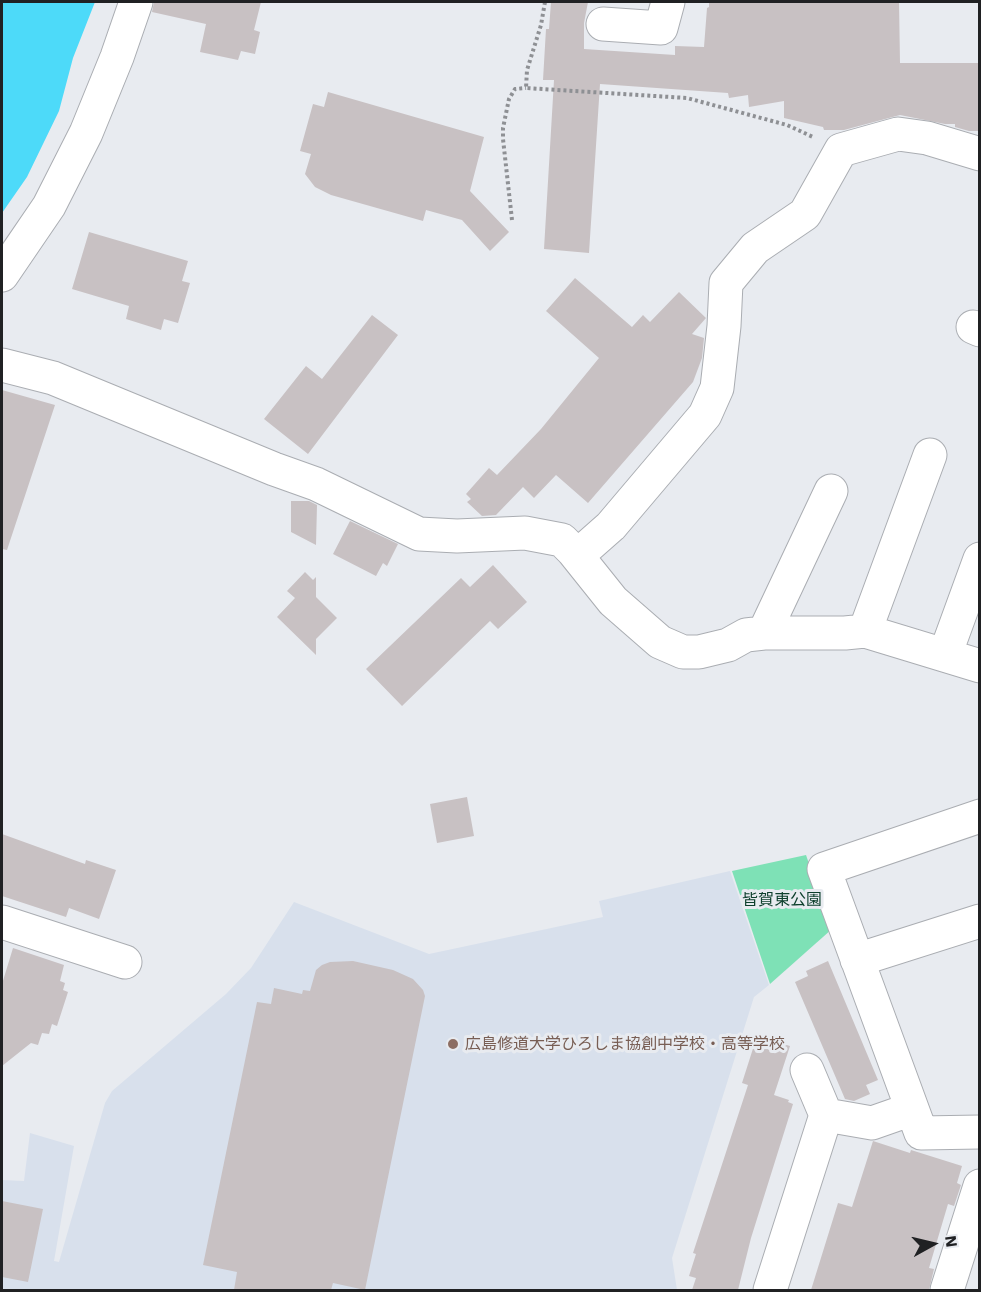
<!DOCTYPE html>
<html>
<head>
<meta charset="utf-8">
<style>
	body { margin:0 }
	#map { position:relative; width:981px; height:1292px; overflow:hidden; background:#e8ebf0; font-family:"Work Sans",sans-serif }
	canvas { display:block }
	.frame { position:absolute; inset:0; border:3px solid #202123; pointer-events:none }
	.north { position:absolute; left:903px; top:1214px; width:60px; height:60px; -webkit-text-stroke:4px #e8ebf0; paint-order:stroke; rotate:82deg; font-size:16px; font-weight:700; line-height:24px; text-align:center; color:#202123 }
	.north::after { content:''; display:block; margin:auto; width:21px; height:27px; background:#202123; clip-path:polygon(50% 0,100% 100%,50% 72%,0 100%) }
</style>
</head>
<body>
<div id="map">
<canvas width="981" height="1292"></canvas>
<div class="frame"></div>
<div class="north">N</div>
</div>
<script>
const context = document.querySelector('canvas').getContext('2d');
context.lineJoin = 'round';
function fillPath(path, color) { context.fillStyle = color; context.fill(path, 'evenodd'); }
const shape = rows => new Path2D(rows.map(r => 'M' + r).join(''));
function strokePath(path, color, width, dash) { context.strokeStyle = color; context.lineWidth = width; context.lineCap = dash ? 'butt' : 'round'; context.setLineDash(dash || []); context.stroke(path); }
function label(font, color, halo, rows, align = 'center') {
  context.font = font + ' "Work Sans","Noto Sans JP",sans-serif'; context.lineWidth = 6; context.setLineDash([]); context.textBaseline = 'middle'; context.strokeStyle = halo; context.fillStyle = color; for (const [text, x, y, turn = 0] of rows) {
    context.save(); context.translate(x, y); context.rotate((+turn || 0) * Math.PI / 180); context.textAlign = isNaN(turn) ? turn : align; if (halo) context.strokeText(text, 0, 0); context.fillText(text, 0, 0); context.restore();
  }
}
fillPath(shape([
	[730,871,769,985,754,997,672,1258,677,1290,2,1290,2,1180,24,1181,30,1133,74,1146,54,1261,59,1262,105,1103,112,1091,226,994,251,968,294,902,429,954,603,917,599,901]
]), '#d8e0ec');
fillPath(shape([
	[806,855,832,929,770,984,732,871]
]), '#7ee1b6');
fillPath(shape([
	[2,2,95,2,73,58,59,111,27,177,2,213]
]), '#4ddaf9');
fillPath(shape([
	[154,2,261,2,254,30,260,32,255,54,241,51,238,60,200,52,206,24,152,12],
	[551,2,588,2,584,23,584,49,675,55,675,46,704,47,707,8,709,7,709,2,899,2,900,63,980,63,980,131,969,131,955,127,955,124,945,124,900,115,844,130,824,130,823,127,784,118,784,101,749,107,748,95,729,98,728,93,600,84,589,253,544,249,554,80,543,80,546,29,549,29],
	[328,92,484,137,470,191,509,232,490,251,462,220,426,210,423,221,331,195,315,187,305,174,311,154,300,151,313,104,324,107],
	[89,232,188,261,182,281,190,283,178,323,164,319,161,330,126,319,129,306,72,289],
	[575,278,632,327,643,315,650,322,679,292,706,318,692,334,704,338,702,358,693,382,588,503,556,475,534,498,523,487,496,515,482,516,467,502,471,499,466,494,489,468,497,475,541,429,599,358,546,311],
	[372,315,398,335,308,454,264,419,306,366,322,379],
	[2,390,55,405,7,550,2,549],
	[291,501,309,501,317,505,316,545,291,532],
	[350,521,398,544,387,566,383,563,376,576,333,554],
	[493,565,527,602,498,629,490,621,402,706,366,669,461,578,470,587],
	[305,572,313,580,316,577,316,597,337,618,316,639,316,655,277,617,295,598,287,591],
	[467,797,474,836,437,843,430,804],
	[2,834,85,864,86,860,116,870,99,919,69,908,66,917,2,896],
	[13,948,64,965,60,981,65,983,63,990,68,992,57,1026,52,1024,49,1034,42,1033,38,1045,31,1043,2,1066,2,984],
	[353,961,393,970,413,979,423,990,425,996,365,1290,333,1283,331,1290,234,1290,237,1272,203,1265,257,1002,271,1004,274,988,302,994,303,990,310,991,316,970,322,965,330,962],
	[828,961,878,1080,866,1085,870,1094,854,1101,845,1099,795,982,808,976,806,971],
	[757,1036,790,1046,774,1095,789,1100,788,1102,793,1104,751,1238,738,1290,692,1290,696,1278,689,1276,696,1254,693,1253,748,1085,742,1083],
	[873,1141,910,1153,911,1150,962,1166,957,1183,961,1185,954,1206,948,1204,929,1268,934,1269,929,1290,811,1290,838,1203,852,1207],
	[2,1201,43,1209,28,1282,2,1277]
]), '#c8c1c3');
const minor = shape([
	[603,24,661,28,668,2],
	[2,275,49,206,86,133,117,57,136,2],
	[973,327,980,330],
	[2,365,53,378,274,469,316,484,419,534,457,536,525,533,562,540,573,551,613,601,660,642,683,652,699,652,728,645,746,635,764,633,845,633,865,631,980,666],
	[577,556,611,526,705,415,717,388,724,326,726,283,755,248,805,214,841,150,898,134,927,138,980,154],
	[865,631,930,455],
	[764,633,831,491],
	[945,655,980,559],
	[980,816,824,869,921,1133,980,1132],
	[2,922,125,962],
	[857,960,980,921],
	[807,1070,826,1115],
	[770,1290,826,1115,872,1123,912,1109],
	[947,1290,980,1186]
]);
strokePath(minor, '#aaadb2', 35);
strokePath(shape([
	[545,2,541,25,527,70,526,88,687,98,787,125,813,137],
	[512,220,503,139,503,128,509,99,515,89,526,88]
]), '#8e9094', 4, [3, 3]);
strokePath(minor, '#fff', 33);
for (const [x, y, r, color] of [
	[453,1044,6,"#8d6e63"]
]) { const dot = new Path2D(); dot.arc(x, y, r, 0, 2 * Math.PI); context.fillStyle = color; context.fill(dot); strokePath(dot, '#e8ebf0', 2); }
label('16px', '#0e402d', '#e8ebf0', [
	["皆賀東公園",782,900]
]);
label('16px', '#785e54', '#e8ebf0', [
	["広島修道大学ひろしま協創中学校・高等学校",465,1044]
], 'left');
</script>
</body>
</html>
